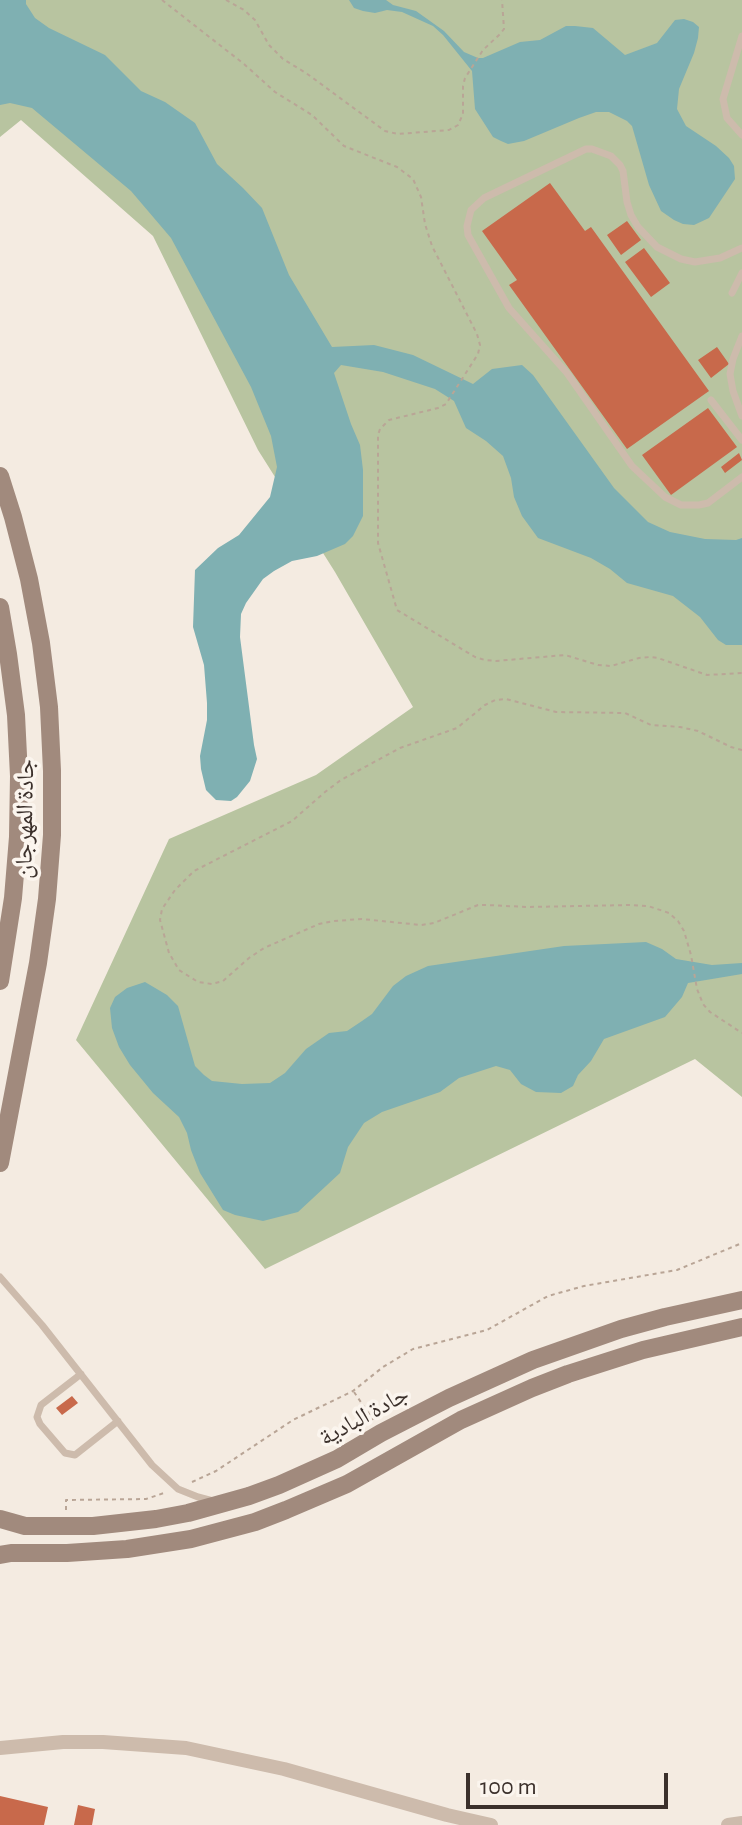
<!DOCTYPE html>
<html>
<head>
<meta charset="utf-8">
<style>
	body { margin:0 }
	#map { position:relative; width:742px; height:1825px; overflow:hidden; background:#f4ebe1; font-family:"Alegreya Sans",sans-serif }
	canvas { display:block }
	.scale { position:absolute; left:466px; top:1773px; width:202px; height:36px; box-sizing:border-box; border:4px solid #3b302b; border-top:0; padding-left:10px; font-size:24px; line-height:28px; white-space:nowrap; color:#3b302b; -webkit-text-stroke:6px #fbf5ee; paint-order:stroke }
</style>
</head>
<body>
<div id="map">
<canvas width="742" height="1825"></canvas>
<div class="scale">100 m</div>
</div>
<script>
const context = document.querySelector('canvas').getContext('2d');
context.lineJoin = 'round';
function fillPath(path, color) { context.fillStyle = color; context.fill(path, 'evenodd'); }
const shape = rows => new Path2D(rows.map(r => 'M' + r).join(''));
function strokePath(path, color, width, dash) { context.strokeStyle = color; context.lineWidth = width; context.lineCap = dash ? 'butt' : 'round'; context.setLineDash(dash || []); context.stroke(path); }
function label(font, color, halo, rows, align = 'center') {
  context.font = font + ' "Alegreya Sans","Noto Naskh Arabic",sans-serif'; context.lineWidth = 7; context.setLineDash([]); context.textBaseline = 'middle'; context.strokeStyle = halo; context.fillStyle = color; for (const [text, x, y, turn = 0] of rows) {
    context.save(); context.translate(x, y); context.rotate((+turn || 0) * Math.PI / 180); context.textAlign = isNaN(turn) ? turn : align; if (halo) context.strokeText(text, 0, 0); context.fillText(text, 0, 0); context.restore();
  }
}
fillPath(shape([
	[0,0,742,0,742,1097,695,1059,265,1269,76,1040,169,839,316,775,413,707,335,572,258,450,153,236,21,120,0,137]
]), '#b8c4a0');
fillPath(shape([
	[0,0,26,0,26,4,35,18,49,28,105,55,141,91,165,102,195,123,217,164,243,188,262,208,289,275,332,347,374,345,413,355,473,384,492,369,522,365,533,375,614,488,648,522,670,532,705,539,736,540,742,538,742,645,726,645,718,640,700,617,673,596,627,583,610,569,591,558,538,538,522,516,514,497,511,478,503,456,486,441,466,428,454,401,435,389,383,372,341,365,334,373,351,424,360,445,363,470,363,516,353,536,345,544,317,556,292,561,274,571,263,579,246,603,241,614,240,637,254,745,257,759,250,781,237,797,231,801,216,800,206,790,201,769,200,756,207,720,207,703,204,665,193,627,195,570,218,548,239,535,270,497,277,467,271,436,251,387,171,238,131,191,32,108,10,103,0,105],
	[349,0,386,0,393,5,416,11,444,31,464,52,478,58,483,58,520,42,540,40,566,26,575,26,593,28,625,55,657,43,675,20,684,19,693,22,699,27,698,38,694,53,679,89,677,109,686,126,716,146,729,158,734,166,735,179,709,218,694,225,683,224,674,220,661,211,649,185,632,126,627,121,609,112,596,112,579,118,524,141,508,144,501,141,493,137,475,109,472,71,443,35,433,26,402,12,387,10,375,13,363,11,354,8],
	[646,942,662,949,676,959,712,965,742,963,742,974,688,983,682,997,665,1017,604,1039,591,1061,578,1075,573,1086,561,1093,536,1092,521,1084,510,1070,496,1066,459,1078,440,1092,382,1112,364,1123,348,1147,340,1173,298,1212,263,1221,235,1215,223,1210,200,1173,191,1150,187,1133,179,1117,153,1093,130,1065,119,1047,112,1028,110,1008,115,997,127,988,145,982,167,995,178,1006,195,1066,204,1075,212,1081,242,1084,270,1083,285,1073,306,1049,329,1033,347,1031,362,1021,372,1014,393,986,406,976,428,966,564,946]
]), '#7fb0b2');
fillPath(shape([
	[550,183,585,231,591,227,709,391,627,449,509,285,517,280,482,231],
	[627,221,641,240,621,255,607,235],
	[644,248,670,283,651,297,625,262],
	[717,347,729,364,711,378,698,360],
	[708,408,737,447,671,495,642,455],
	[739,453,742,460,725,473,721,467],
	[72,1396,78,1403,62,1415,56,1408],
	[0,1796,48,1807,44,1825,0,1825],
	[78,1805,95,1809,92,1825,74,1825]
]), '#c8694b');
strokePath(shape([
	[162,0,244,64,275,92,312,115,344,146,397,167,413,179,421,197,425,224,432,246,477,334,480,345,478,354,446,404,438,408,389,420,380,429,378,435,378,543,397,610,475,657,485,660,496,661,565,655,598,665,611,666,639,658,650,657,658,658,707,675,742,673],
	[226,0,244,10,255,20,269,45,283,59,306,73,385,131,398,134,449,130,458,125,463,114,463,86,465,78,483,50,500,34,504,29,502,0],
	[742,750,731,747,698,731,680,727,651,725,625,713,556,712,506,699,495,700,485,705,457,728,400,748,341,780,325,792,292,821,194,871,175,890,162,909,160,920,169,953,179,970,198,982,212,984,223,981,249,958,264,948,319,924,334,921,362,919,421,925,434,923,478,905,487,905,527,907,631,905,648,906,669,913,678,921,684,931,691,955,697,989,703,1004,710,1012,742,1033],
	[354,1392,373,1420],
	[192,1482,216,1471,293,1420,353,1391,383,1367,413,1349,487,1330,548,1296,584,1286,677,1270,742,1243],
	[66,1510,66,1500,146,1499,164,1493]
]), '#b9a596', 2, [4, 4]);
strokePath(shape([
	[742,36,723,99,727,118,742,135],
	[742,248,720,258,695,262,681,259,657,247,638,227,631,215,627,202,623,171,620,165,611,156,592,149,586,149,484,198,471,210,467,226,468,235,509,308,567,373,632,466,665,497,681,505,699,505,708,503,742,477],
	[732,293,742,273],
	[742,336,733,359,730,374,733,391,742,416],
	[711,400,742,440],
	[0,1277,42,1325,152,1465,178,1489,198,1497,213,1501],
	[81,1374,41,1405,37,1417,40,1424,65,1453,75,1455,118,1421]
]), '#cdbbac', 7);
strokePath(shape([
	[0,1748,63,1742,103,1742,186,1748,284,1769,447,1815,491,1825],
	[728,1825,742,1823]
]), '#cdbbac', 14);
strokePath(shape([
	[0,476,13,517,29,579,41,643,49,707,52,771,52,835,47,899,38,963,0,1163],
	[0,607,8,654,16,715,19,776,18,837,13,898,0,981],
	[0,1519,25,1526,93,1526,156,1519,188,1513,249,1496,279,1485,337,1459,381,1433,449,1398,533,1360,621,1329,665,1317,742,1300],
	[0,1555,11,1553,67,1553,127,1549,191,1539,255,1522,286,1510,347,1484,461,1420,532,1388,568,1374,643,1350,742,1327]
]), '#a18a7d', 18);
label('24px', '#3b302b', '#fbf5ee', [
	["جادة المهرجان",25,819,-89],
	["جادة البادية",364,1416,-29]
]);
</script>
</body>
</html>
